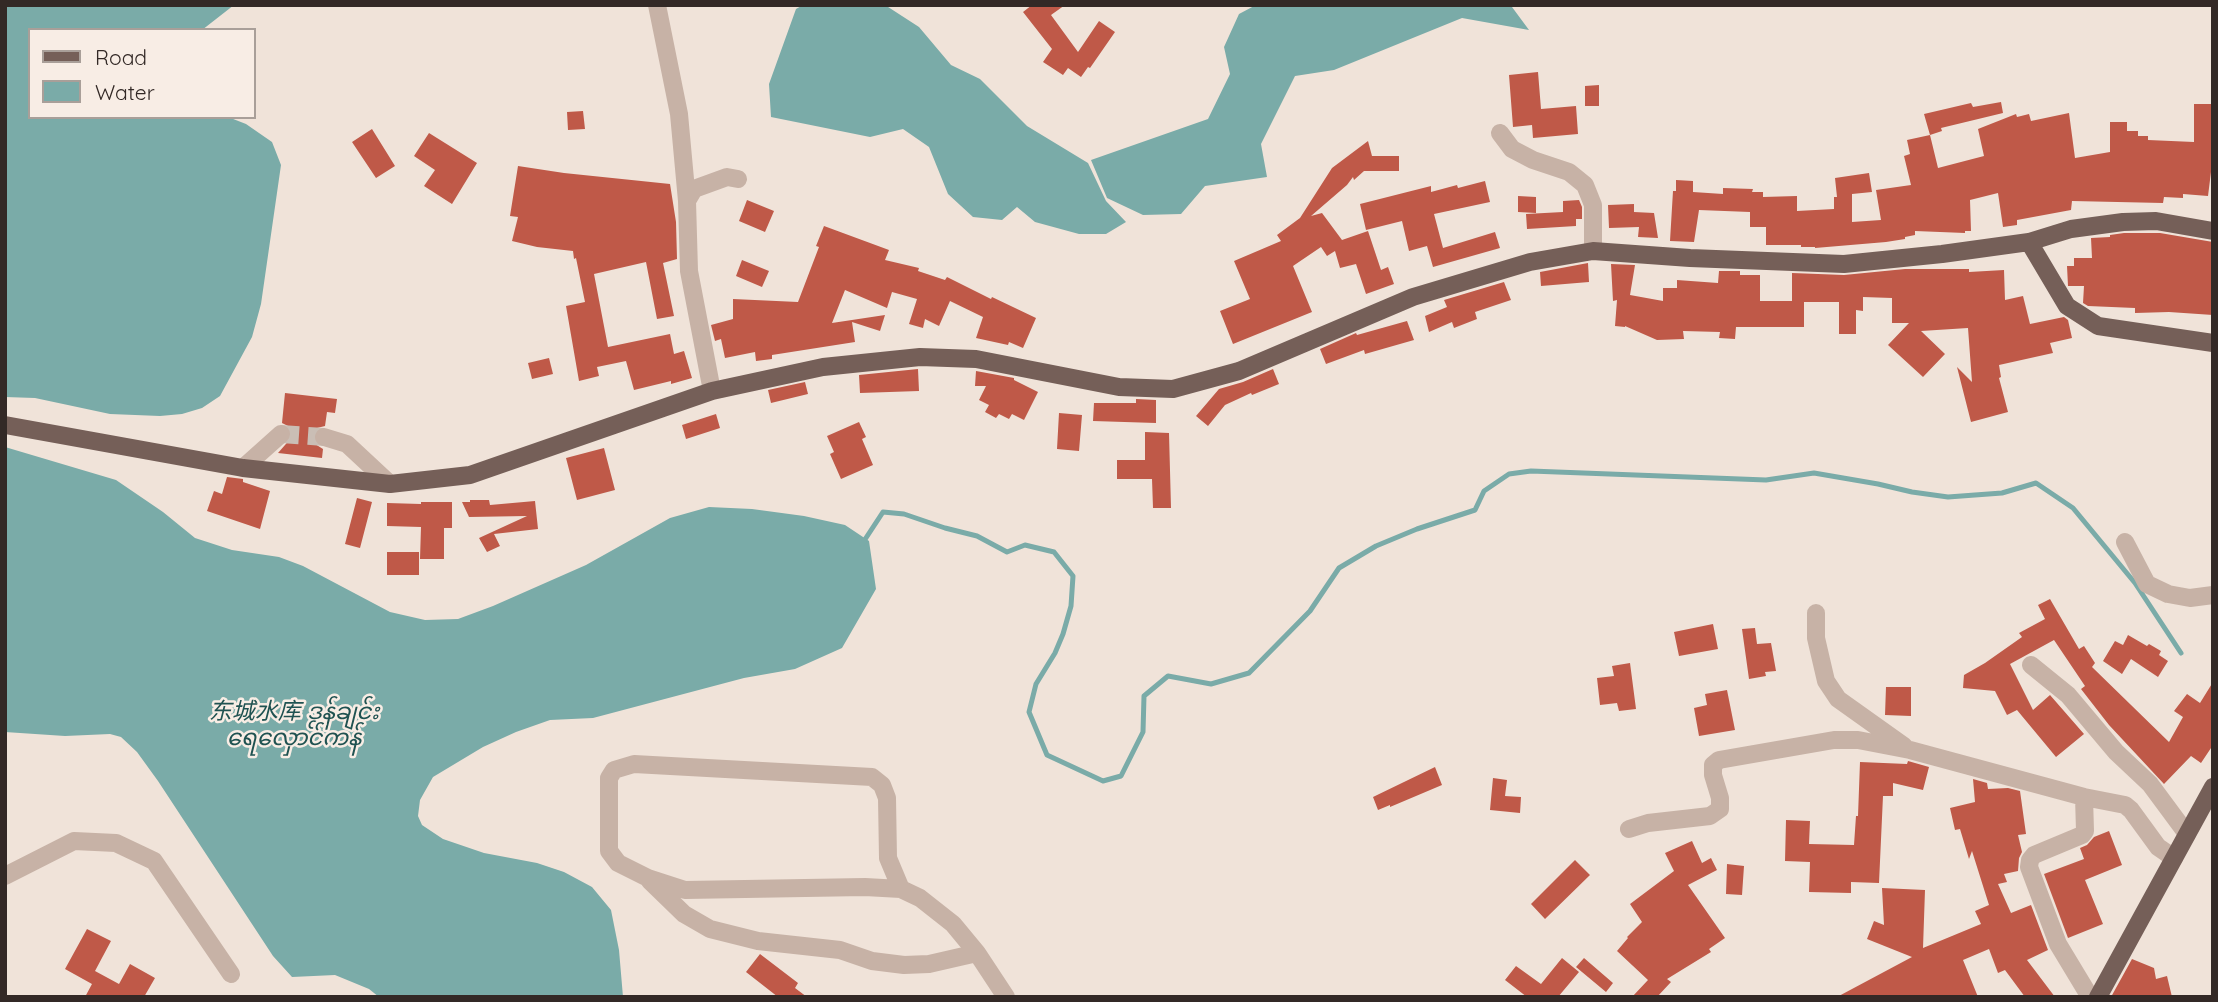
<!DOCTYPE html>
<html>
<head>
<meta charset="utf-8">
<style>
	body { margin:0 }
	#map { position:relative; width:2218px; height:1002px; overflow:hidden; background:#f0e3d9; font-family:Quicksand,sans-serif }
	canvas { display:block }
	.frame { position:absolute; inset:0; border:7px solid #332926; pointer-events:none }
	.legend { position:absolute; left:28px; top:28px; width:228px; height:91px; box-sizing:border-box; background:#f8ede5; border:2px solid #a99f99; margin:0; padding:9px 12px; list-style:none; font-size:21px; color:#332926 }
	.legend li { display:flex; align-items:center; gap:14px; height:35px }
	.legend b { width:35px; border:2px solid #a99f99 }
</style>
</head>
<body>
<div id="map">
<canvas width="2218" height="1002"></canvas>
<div class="frame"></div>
<ul class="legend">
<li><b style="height:9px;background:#755f58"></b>Road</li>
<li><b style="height:19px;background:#7aaba8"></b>Water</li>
</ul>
</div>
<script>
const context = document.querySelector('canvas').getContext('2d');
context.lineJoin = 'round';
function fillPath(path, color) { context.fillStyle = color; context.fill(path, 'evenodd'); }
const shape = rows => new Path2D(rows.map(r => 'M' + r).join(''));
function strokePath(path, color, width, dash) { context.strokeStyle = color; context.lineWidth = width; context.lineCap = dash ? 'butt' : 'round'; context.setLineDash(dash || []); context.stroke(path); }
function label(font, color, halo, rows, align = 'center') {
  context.font = font + ' Quicksand,"Noto Sans SC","Noto Sans Myanmar",sans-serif'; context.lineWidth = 5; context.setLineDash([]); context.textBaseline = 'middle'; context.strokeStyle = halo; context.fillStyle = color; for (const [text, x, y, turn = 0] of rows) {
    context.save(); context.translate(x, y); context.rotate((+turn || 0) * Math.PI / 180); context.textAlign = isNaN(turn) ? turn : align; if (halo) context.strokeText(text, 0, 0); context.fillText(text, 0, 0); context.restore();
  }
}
fillPath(shape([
	[5,5,234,5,202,30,30,30,30,117,228,117,246,124,272,142,281,165,261,304,252,337,220,396,202,408,182,414,160,416,110,414,35,398,5,397],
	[803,5,885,5,919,27,951,65,980,79,1027,126,1088,163,1106,201,1126,222,1106,234,1079,234,1035,222,1017,207,1002,220,973,217,948,194,929,147,903,129,870,137,771,117,769,84,796,9],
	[1256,5,1507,5,1512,7,1529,30,1462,18,1334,70,1295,76,1261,144,1267,177,1205,186,1181,214,1143,215,1107,198,1091,160,1208,119,1230,74,1224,47,1239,14],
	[5,447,116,480,163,512,195,538,232,550,279,557,303,566,390,612,425,620,458,619,493,606,586,565,670,518,709,507,752,509,804,516,845,525,869,541,876,589,842,648,795,669,744,678,593,718,550,720,516,732,483,747,433,777,420,800,418,816,422,825,443,839,484,853,537,863,564,872,592,887,611,910,619,950,623,997,379,997,369,989,335,975,292,977,273,956,158,781,137,752,121,737,110,734,65,736,5,732]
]), '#7aaba8');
strokePath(shape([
	[862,544,883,512,904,514,945,528,977,536,1007,552,1025,545,1054,552,1073,576,1071,606,1063,634,1055,653,1036,684,1029,712,1047,755,1103,781,1121,776,1143,732,1144,696,1168,676,1211,684,1249,673,1310,611,1339,568,1376,546,1417,529,1475,510,1484,491,1509,474,1531,471,1766,480,1814,473,1878,484,1912,492,1948,497,2002,493,2036,483,2073,508,2135,583,2181,653]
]), '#7aaba8', 5);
fillPath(shape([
	[1032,5,1065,5,1051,15,1078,52,1099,21,1115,32,1090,68,1088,67,1081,77,1068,68,1063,75,1043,62,1052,49,1023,12],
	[1538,72,1541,109,1576,106,1578,134,1533,138,1532,125,1513,127,1509,75],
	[1599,85,1599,106,1585,106,1585,86],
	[2001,102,2003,113,1941,128,1942,131,1930,135,1938,168,1984,156,1978,129,2016,114,2017,117,2029,114,2031,121,2069,113,2075,158,2110,152,2110,122,2127,122,2127,131,2138,131,2138,136,2148,136,2148,140,2194,142,2194,104,2212,104,2213,156,2208,196,2183,194,2183,198,2164,197,2163,203,2072,201,2071,210,2017,220,2017,225,2003,227,1998,193,1970,200,1971,231,1965,231,1965,233,1915,231,1915,235,1905,237,1905,239,1886,242,1815,248,1815,247,1801,247,1801,245,1766,245,1766,227,1750,227,1750,212,1699,210,1694,242,1670,241,1673,191,1676,191,1676,180,1693,181,1693,192,1723,194,1723,188,1753,189,1752,192,1763,192,1763,197,1797,196,1797,211,1834,209,1834,197,1837,197,1835,178,1869,173,1872,192,1852,194,1852,222,1881,220,1876,190,1911,185,1904,156,1910,154,1907,140,1930,135,1924,114,1971,103,1973,107],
	[583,111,585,129,568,130,567,112],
	[372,129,395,166,376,178,352,142],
	[429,133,477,163,452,204,424,186,435,170,414,156],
	[1368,141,1372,156,1399,156,1399,171,1364,171,1354,180,1353,177,1347,185,1311,216,1322,213,1342,240,1368,231,1381,270,1388,267,1394,284,1366,294,1356,264,1340,268,1335,251,1327,256,1321,247,1293,266,1312,312,1233,344,1220,311,1250,299,1234,261,1281,241,1277,235,1300,218,1332,168],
	[518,166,564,173,670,184,676,222,677,259,663,263,674,316,657,319,646,262,594,274,608,347,670,334,674,354,684,351,692,378,671,384,671,381,634,390,626,361,597,367,599,376,579,381,566,306,585,302,576,258,574,259,573,251,537,247,512,241,518,217,510,216],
	[1485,181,1490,202,1434,214,1443,248,1495,232,1500,248,1433,267,1427,246,1409,251,1402,221,1366,230,1360,204,1431,186,1431,192,1457,185,1458,188],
	[1518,196,1536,197,1536,213,1518,212],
	[747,200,774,211,765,232,739,221],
	[1579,200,1582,207,1582,219,1576,219,1576,226,1527,229,1526,214,1563,212,1563,201],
	[1634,204,1634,212,1654,213,1658,238,1638,237,1639,227,1609,228,1608,205],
	[824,226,889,250,885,260,919,268,918,271,945,280,947,277,991,299,992,297,1036,318,1023,348,1009,342,1008,345,976,338,983,317,950,301,939,326,925,319,923,328,909,324,917,299,892,292,887,308,845,290,832,323,885,315,880,331,852,322,855,342,772,355,772,359,756,361,755,352,725,358,721,339,715,341,711,325,733,319,733,299,798,302,819,247,816,246],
	[2124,233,2160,233,2213,242,2213,315,2169,312,2135,313,2135,308,2088,306,2083,303,2084,286,2068,286,2067,266,2074,266,2074,258,2092,258,2091,238,2110,237,2110,235],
	[742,260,769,271,762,287,736,276],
	[1588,263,1589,282,1541,286,1540,272],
	[1611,264,1635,265,1630,295,1663,301,1663,288,1677,288,1677,280,1718,283,1719,271,1740,271,1740,275,1760,275,1760,301,1792,301,1792,273,1844,275,1905,269,1969,269,1969,272,2004,270,2005,300,2023,296,2030,324,2064,317,2068,320,2072,338,2050,343,2053,353,1999,365,2001,377,1999,378,2008,412,1971,422,1957,367,1972,382,1968,328,1921,331,1945,354,1923,377,1888,345,1909,323,1892,323,1892,298,1863,297,1863,311,1856,310,1856,334,1839,334,1839,302,1804,302,1804,327,1736,327,1735,339,1719,338,1720,332,1683,331,1684,339,1657,340,1625,326,1625,327,1615,326,1617,300,1613,301],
	[1504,282,1511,300,1475,312,1477,319,1454,328,1452,322,1429,332,1425,316,1447,307,1444,300],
	[1407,321,1414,340,1365,354,1364,350,1326,364,1320,349,1356,333,1357,335],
	[549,358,553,374,532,379,528,363],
	[918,369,919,391,860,393,859,375],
	[1273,369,1279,384,1252,395,1251,393,1225,405,1208,426,1196,416,1219,389,1243,382],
	[976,371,1014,378,1014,380,1038,392,1024,420,1012,414,1009,419,999,414,996,418,985,412,989,405,979,400,986,386,975,386],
	[805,382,808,394,771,403,768,390],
	[285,393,337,399,335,413,327,412,325,426,317,428,313,434,315,444,323,449,322,458,278,453,292,437,290,427,282,423],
	[1136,399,1156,400,1156,423,1093,421,1094,403,1136,403],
	[1059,413,1082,415,1079,451,1057,449],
	[716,414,720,428,686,439,682,425],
	[859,422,866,437,862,439,873,465,841,479,830,454,834,452,827,436],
	[1145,432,1169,433,1171,508,1153,508,1152,479,1117,479,1117,460,1145,460],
	[604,448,615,490,577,500,566,458],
	[227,477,243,479,243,482,270,491,260,529,207,511,214,491,222,494],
	[357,498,372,502,360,548,345,544],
	[470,500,489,500,490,505,535,501,538,529,494,534,500,546,487,552,479,538,527,516,469,517,462,502,470,502],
	[421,502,452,502,452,528,444,528,444,559,420,559,421,527,387,526,387,503,421,504],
	[387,552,419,552,419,575,387,575],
	[2050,599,2079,649,2084,646,2095,663,2092,667,2169,742,2183,717,2174,711,2187,694,2200,703,2213,682,2213,745,2201,763,2191,756,2164,784,2109,725,2081,689,2085,686,2054,640,2010,664,2033,710,2050,695,2084,734,2056,757,2017,710,2007,715,1995,691,1963,688,1964,675,1985,663,2022,637,2019,633,2045,619,2038,605],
	[1713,624,1718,649,1679,656,1674,632],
	[1755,628,1757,644,1771,643,1776,671,1765,672,1766,676,1749,679,1742,629],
	[2128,635,2147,646,2149,644,2161,651,2159,655,2168,661,2158,677,2131,659,2122,674,2103,661,2115,641,2123,645],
	[1630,663,1636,709,1619,711,1617,703,1600,705,1597,678,1614,676,1612,666],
	[1886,687,1911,687,1911,716,1885,715],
	[1727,690,1735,730,1699,736,1694,708,1707,705,1705,694],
	[1908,761,1929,767,1923,790,1893,783,1893,796,1883,796,1879,883,1851,882,1851,893,1809,892,1810,862,1785,861,1786,820,1810,821,1809,844,1854,845,1856,816,1858,816,1860,762,1907,764],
	[1435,767,1442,785,1390,807,1390,805,1378,810,1373,797],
	[1493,778,1507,780,1505,796,1521,797,1520,813,1490,810],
	[1973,779,1987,783,1988,789,2008,788,2020,791,2026,834,2018,835,2022,852,2019,858,2018,871,2004,874,2007,882,1998,884,2011,913,2031,905,2048,950,2027,960,2055,997,2025,997,2005,970,1998,973,1989,949,1963,960,1978,997,1837,997,1912,957,1867,939,1874,921,1884,925,1882,888,1925,890,1923,948,1981,924,1975,911,1989,905,1972,851,1969,859,1960,829,1955,830,1950,808,1975,802],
	[2109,831,2122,865,2085,880,2103,924,2068,938,2044,874,2084,859,2080,848,2087,845,2094,837],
	[1692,841,1702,863,1711,858,1717,870,1688,885,1725,938,1709,949,1711,952,1667,979,1671,982,1657,997,1632,997,1648,980,1617,951,1628,938,1627,937,1642,922,1630,904,1674,871,1665,853],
	[1575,860,1590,875,1545,919,1531,904],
	[1727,864,1744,866,1742,895,1726,894],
	[87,929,111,941,95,971,119,984,130,964,155,978,144,997,85,997,92,984,65,969],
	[760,954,798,983,795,988,807,997,778,997,746,972],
	[1562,958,1579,972,1558,997,1527,997,1505,980,1516,966,1541,984],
	[1584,958,1613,983,1606,992,1576,967],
	[2132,959,2154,968,2156,979,2167,976,2172,997,2111,997]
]), '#bf5948');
strokePath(shape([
	[281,434,324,437]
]), '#cabeb5', 18, [18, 9]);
strokePath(shape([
	[657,5,679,114,687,201,689,271,712,391],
	[1500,133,1512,149,1533,160,1569,172,1585,185,1593,205,1593,251],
	[687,201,694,189,727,177,738,179],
	[324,437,347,444,390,484],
	[243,468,281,434],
	[2125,542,2147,584,2168,594,2190,598,2213,595],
	[1816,613,1816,638,1826,681,1838,699,1904,746],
	[2031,665,2068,695,2116,752,2150,784,2187,834],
	[2084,797,2085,831,2082,835,2034,855,2030,860,2029,867,2058,944,2090,997],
	[1629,829,1648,823,1710,816,1720,809,1720,798,1713,775,1713,765,1719,760,1834,740,1858,740,1910,750,2084,797,2125,805,2131,810,2158,847,2174,858],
	[5,876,74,841,116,843,154,861,231,974],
	[650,881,684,914,710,929,758,941,840,950,872,961,904,965,929,964,977,953],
	[901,889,888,858,887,798,882,785,872,777,634,764,614,770,609,778,609,851,618,863,648,878,685,890,865,887,901,889,920,898,953,924,977,953,1006,997]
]), '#c7b2a6', 18);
strokePath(shape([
	[2029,242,2067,306,2098,326,2213,343],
	[5,425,243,468,390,484,470,475,712,391,823,367,920,357,976,359,1119,387,1173,389,1239,371,1413,297,1530,262,1593,251,1690,258,1844,264,1942,254,2029,242,2071,229,2123,222,2156,221,2213,231],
	[2098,997,2213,787]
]), '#755f58', 18);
label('italic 23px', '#1f5251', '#f8ede5', [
	["东城水库 ဒွန်ချင်း",294,712],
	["ရေလှောင်ကန်",294,738]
]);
</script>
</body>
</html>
